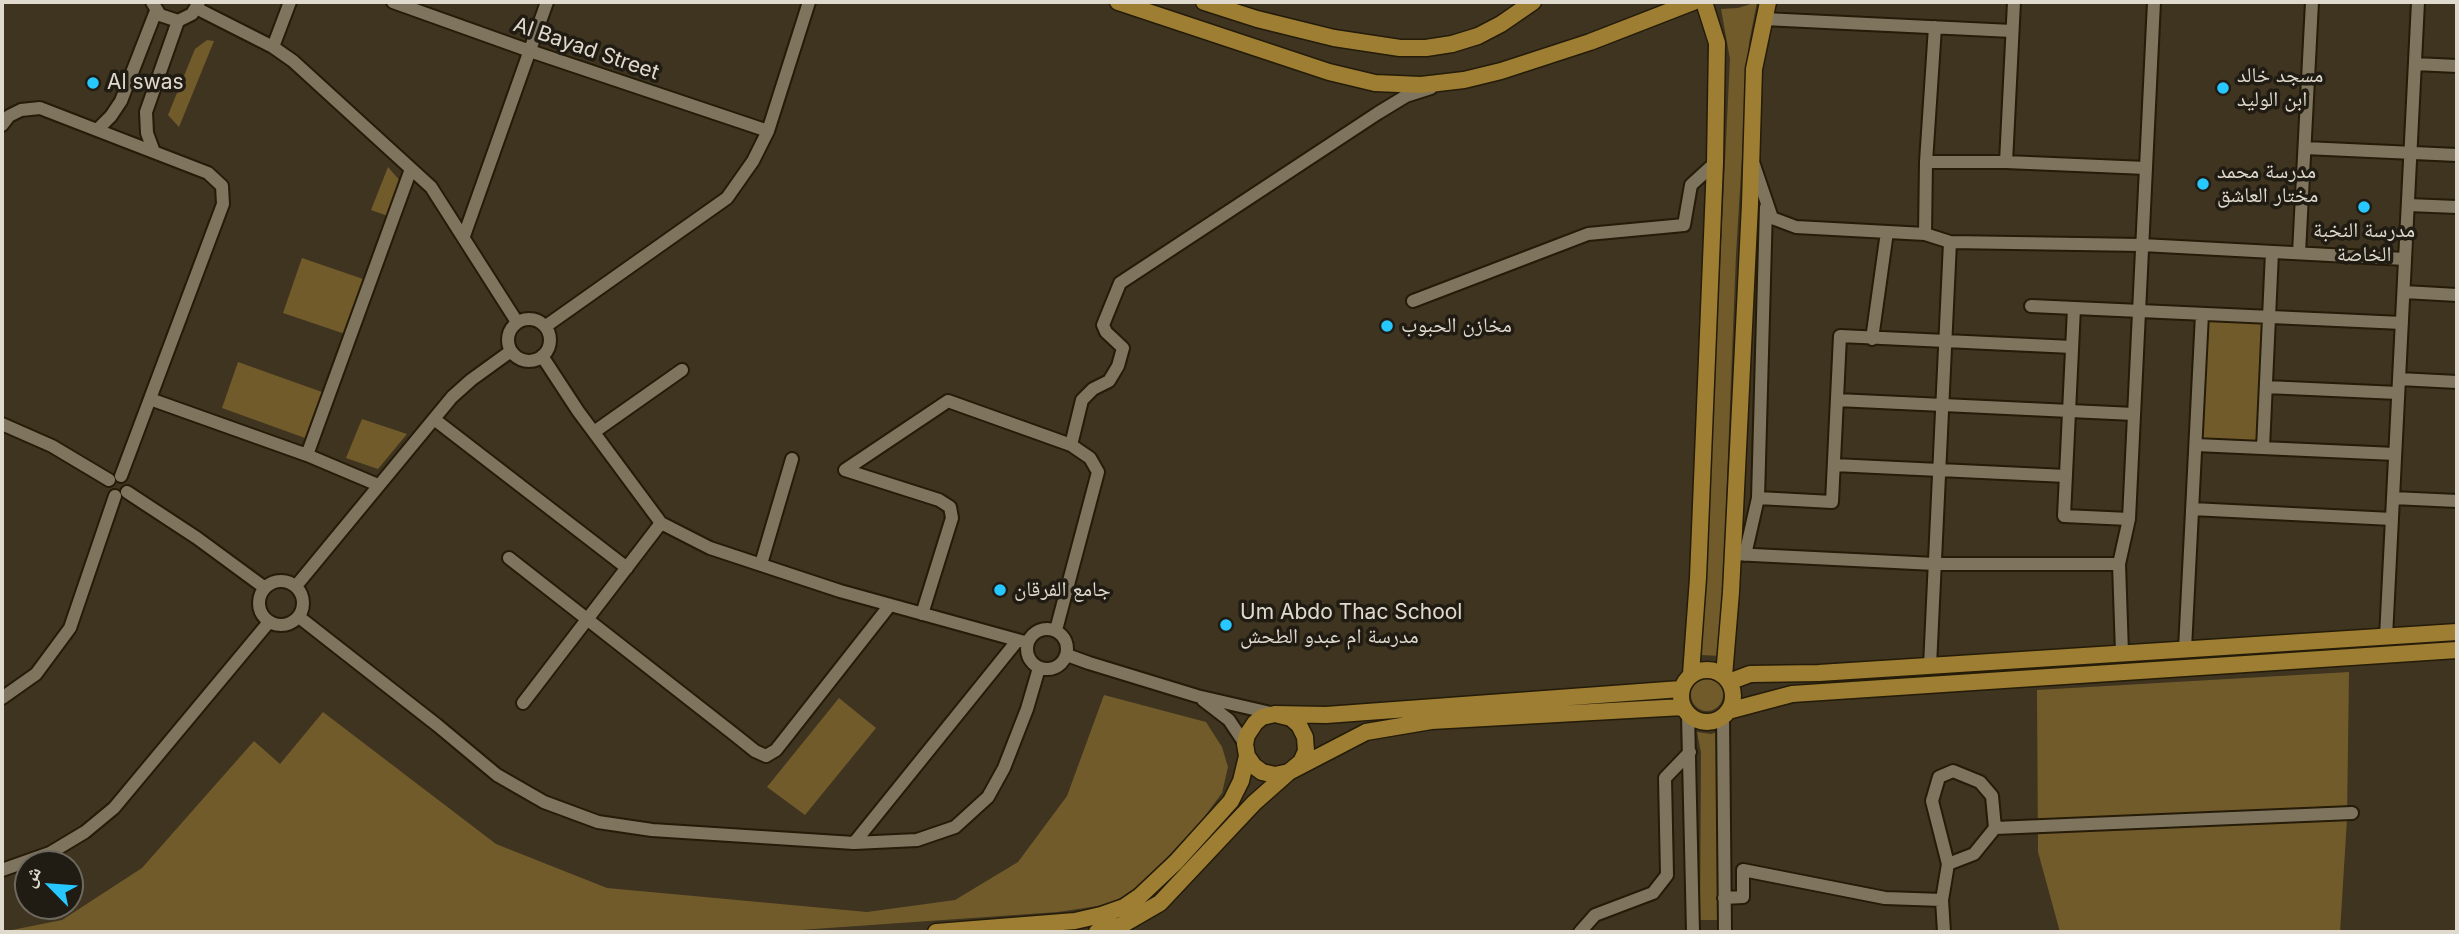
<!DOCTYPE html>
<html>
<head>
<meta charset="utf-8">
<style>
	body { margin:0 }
	#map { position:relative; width:2459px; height:934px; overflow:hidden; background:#3e3420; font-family:Inter,"Noto Naskh Arabic",sans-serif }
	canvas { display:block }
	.frame { position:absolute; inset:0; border:4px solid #e0dace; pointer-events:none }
	.north { position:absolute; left:14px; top:850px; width:70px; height:70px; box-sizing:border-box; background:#211c13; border:2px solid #6d685e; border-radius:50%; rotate:295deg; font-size:19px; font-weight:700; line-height:28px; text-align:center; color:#e0dace }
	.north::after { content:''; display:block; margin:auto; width:24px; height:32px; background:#27c8ff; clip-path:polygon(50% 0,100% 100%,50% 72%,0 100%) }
</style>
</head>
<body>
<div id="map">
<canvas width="2459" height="934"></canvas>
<div class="frame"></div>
<div class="north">ش</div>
</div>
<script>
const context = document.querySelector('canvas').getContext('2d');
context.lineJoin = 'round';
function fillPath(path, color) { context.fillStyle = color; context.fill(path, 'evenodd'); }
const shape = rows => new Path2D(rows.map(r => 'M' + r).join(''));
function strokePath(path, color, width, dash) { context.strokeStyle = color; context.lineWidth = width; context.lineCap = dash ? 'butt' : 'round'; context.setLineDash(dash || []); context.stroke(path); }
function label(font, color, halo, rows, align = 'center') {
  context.font = font + ' Inter,"Noto Naskh Arabic",sans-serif'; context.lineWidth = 7; context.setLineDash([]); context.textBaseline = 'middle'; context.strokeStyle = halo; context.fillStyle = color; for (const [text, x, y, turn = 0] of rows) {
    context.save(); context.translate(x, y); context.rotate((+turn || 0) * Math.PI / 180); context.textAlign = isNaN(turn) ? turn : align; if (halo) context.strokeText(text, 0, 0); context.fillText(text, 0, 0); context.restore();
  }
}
fillPath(shape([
	[1757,2,1749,43,1736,254,1720,656,1701,655,1730,59,1721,9,1738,8],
	[207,40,214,41,179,127,168,115,195,49],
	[388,167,401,182,388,216,371,210],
	[302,258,363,279,345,334,283,313],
	[2202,314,2269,317,2263,448,2196,445],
	[238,362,322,392,305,438,222,408],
	[362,419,407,434,378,469,346,458],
	[2349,672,2347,819,2340,932,2060,932,2038,852,2037,690],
	'1691 695a16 16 0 1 1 32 0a16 16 0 1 1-32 0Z',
	[1104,695,1206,722,1222,747,1228,767,1222,793,1202,820,1144,882,1111,904,1058,912,771,932,2,932,62,920,142,868,254,741,280,764,323,712,496,844,607,888,867,912,955,900,1018,862,1067,796],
	[839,698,876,728,805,815,767,787],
	[1720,731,1717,752,1718,920,1700,920,1701,753,1697,732,1711,734]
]), '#725b2b');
const minor = shape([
	[152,2,160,15,178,21,192,14,199,2],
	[393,2,530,51,768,131],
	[196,8,273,47,293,61,431,187,517,322],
	[1764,19,2012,31],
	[273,47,290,2],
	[2415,64,2457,66],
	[2,125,9,116,21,110,40,108,208,173,222,186,223,204,121,476],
	[98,129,111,116,121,101,156,11],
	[2305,148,2457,155],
	[154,152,147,133,146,112,178,21],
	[1926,162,2006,162,2146,168],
	[2006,162,2014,2],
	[1754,165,1772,218,1796,227,1925,234,1950,242,2142,245,2405,259],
	[2408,205,2457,207],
	[1925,234,1926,162,1935,27],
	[464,236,547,2],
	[2299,253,2312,2],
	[2404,292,2457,295],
	[1413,301,1588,234,1684,225,1691,185,1715,163],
	[2031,306,2402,323],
	[2074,308,2064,516,2129,519],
	'508 340a21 21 0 1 1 42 0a21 21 0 1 1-42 0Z',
	[546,326,727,198,753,161,768,131,809,2],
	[1872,339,1887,232],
	[542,356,578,411,661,523,710,548,840,591,1028,643],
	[2399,379,2457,382],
	[2266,387,2398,393],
	[150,399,307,455,378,485],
	[1837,400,2134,414],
	[434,419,627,568],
	[2,424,52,446,109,480],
	[594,432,682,370],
	[1071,445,1082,400,1093,389,1109,381,1118,366,1123,348,1106,332,1103,325,1120,283,1378,113,1406,96,1431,88],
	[2196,445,2395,454],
	[2263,448,2272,252],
	[307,455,411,169],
	[1834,465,2066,476],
	[845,470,948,401,1071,445,1090,458,1098,472,1056,630],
	[845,470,939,500,950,507,952,518,922,614],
	[127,492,197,538,265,588],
	[1758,498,1832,502,1840,336,2072,347],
	[2393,498,2457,501],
	[2192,509,2392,519],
	[1733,554,1935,564,2119,564],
	[1745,555,1758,498,1766,207],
	[509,558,735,735,755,751,766,756,776,750,890,605],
	[761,564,792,459],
	'259 603a22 22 0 1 1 44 0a22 22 0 1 1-44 0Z',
	[296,586,452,397,471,380,511,351],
	[299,617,437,725,497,775,544,802,598,822,652,830,854,843,917,840,955,827,988,797,1004,768,1027,709,1039,668],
	'1027 649a20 20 0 1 1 40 0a20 20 0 1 1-40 0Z',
	[2386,637,2418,2],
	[2185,649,2202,314],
	[2122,653,2119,564,2129,519,2154,2],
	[1067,655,1089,663,1197,696,1275,714],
	[1930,666,1950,242],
	[2,698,36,674,70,628,115,496],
	[1203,700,1229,720,1245,744],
	[523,703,661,523],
	[1688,715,1693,932],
	[1723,717,1725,932],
	[854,843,1017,641],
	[1948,864,1974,854,1995,828],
	[2,870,50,853,85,832,114,808,269,622],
	[1724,898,1743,897,1743,870,1885,898,1942,900],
	[1580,932,1595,915,1653,893,1667,875,1665,778,1690,752],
	[1944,932,1942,900,1948,864,1932,801,1939,777,1953,771,1980,782,1992,796,1995,828,2352,813]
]);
const major = shape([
	[1118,2,1329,72,1375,83,1421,85,1464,80,1501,71,1590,42,1693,2],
	[1204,2,1257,19,1334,38,1400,48,1426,48,1452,44,1478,36,1501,24,1533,2],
	'1681 696a26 26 0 1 1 52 0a26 26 0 1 1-52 0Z',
	[1691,674,1698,578,1715,163,1717,43,1704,2],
	[1724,676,1731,592,1750,204,1754,69,1768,2],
	[1729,682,1750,674,1819,673,2457,632],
	[1728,711,1792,694,2457,650],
	[1275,714,1291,718,1299,725,1305,737,1306,751,1301,762,1289,772,1275,775,1262,772,1254,766,1247,756,1245,744,1247,735,1255,723,1262,717,1275,714,1326,715,1681,689],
	[936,932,1075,921,1101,915,1124,907,1140,896,1176,862,1231,801,1241,781,1247,756],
	[1097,932,1122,925,1160,903,1254,803,1289,772,1366,732,1431,721,1683,707]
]);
strokePath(minor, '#241b08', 16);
strokePath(major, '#241b08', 19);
strokePath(minor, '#7f745e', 12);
strokePath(major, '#9d7e32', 16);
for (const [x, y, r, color] of [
	[93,83,7,"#27c8ff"],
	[2223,88,7,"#27c8ff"],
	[2203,184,7,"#27c8ff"],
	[2364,207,7,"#27c8ff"],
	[1387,326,7,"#27c8ff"],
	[1000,590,7,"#27c8ff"],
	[1226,625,7,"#27c8ff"]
]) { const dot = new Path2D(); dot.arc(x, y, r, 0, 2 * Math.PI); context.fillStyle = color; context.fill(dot); strokePath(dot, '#211c13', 2.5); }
label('21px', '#e0dace', '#211c13', [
	["Al Bayad Street",586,49,19]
]);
label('21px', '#e0dace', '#211c13', [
	["مسجد خالد",2237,76],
	["ابن الوليد",2237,100],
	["Al swas",107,83],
	["مدرسة محمد",2217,172],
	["مختار العاشق",2217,196],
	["مدرسة النخبة",2364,231,"center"],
	["الخاصة",2364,255,"center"],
	["مخازن الحبوب",1401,326],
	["جامع الفرقان",1014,590],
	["Um Abdo Thac School",1240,613],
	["مدرسة ام عبدو الطحش",1240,637]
], 'left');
</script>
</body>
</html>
